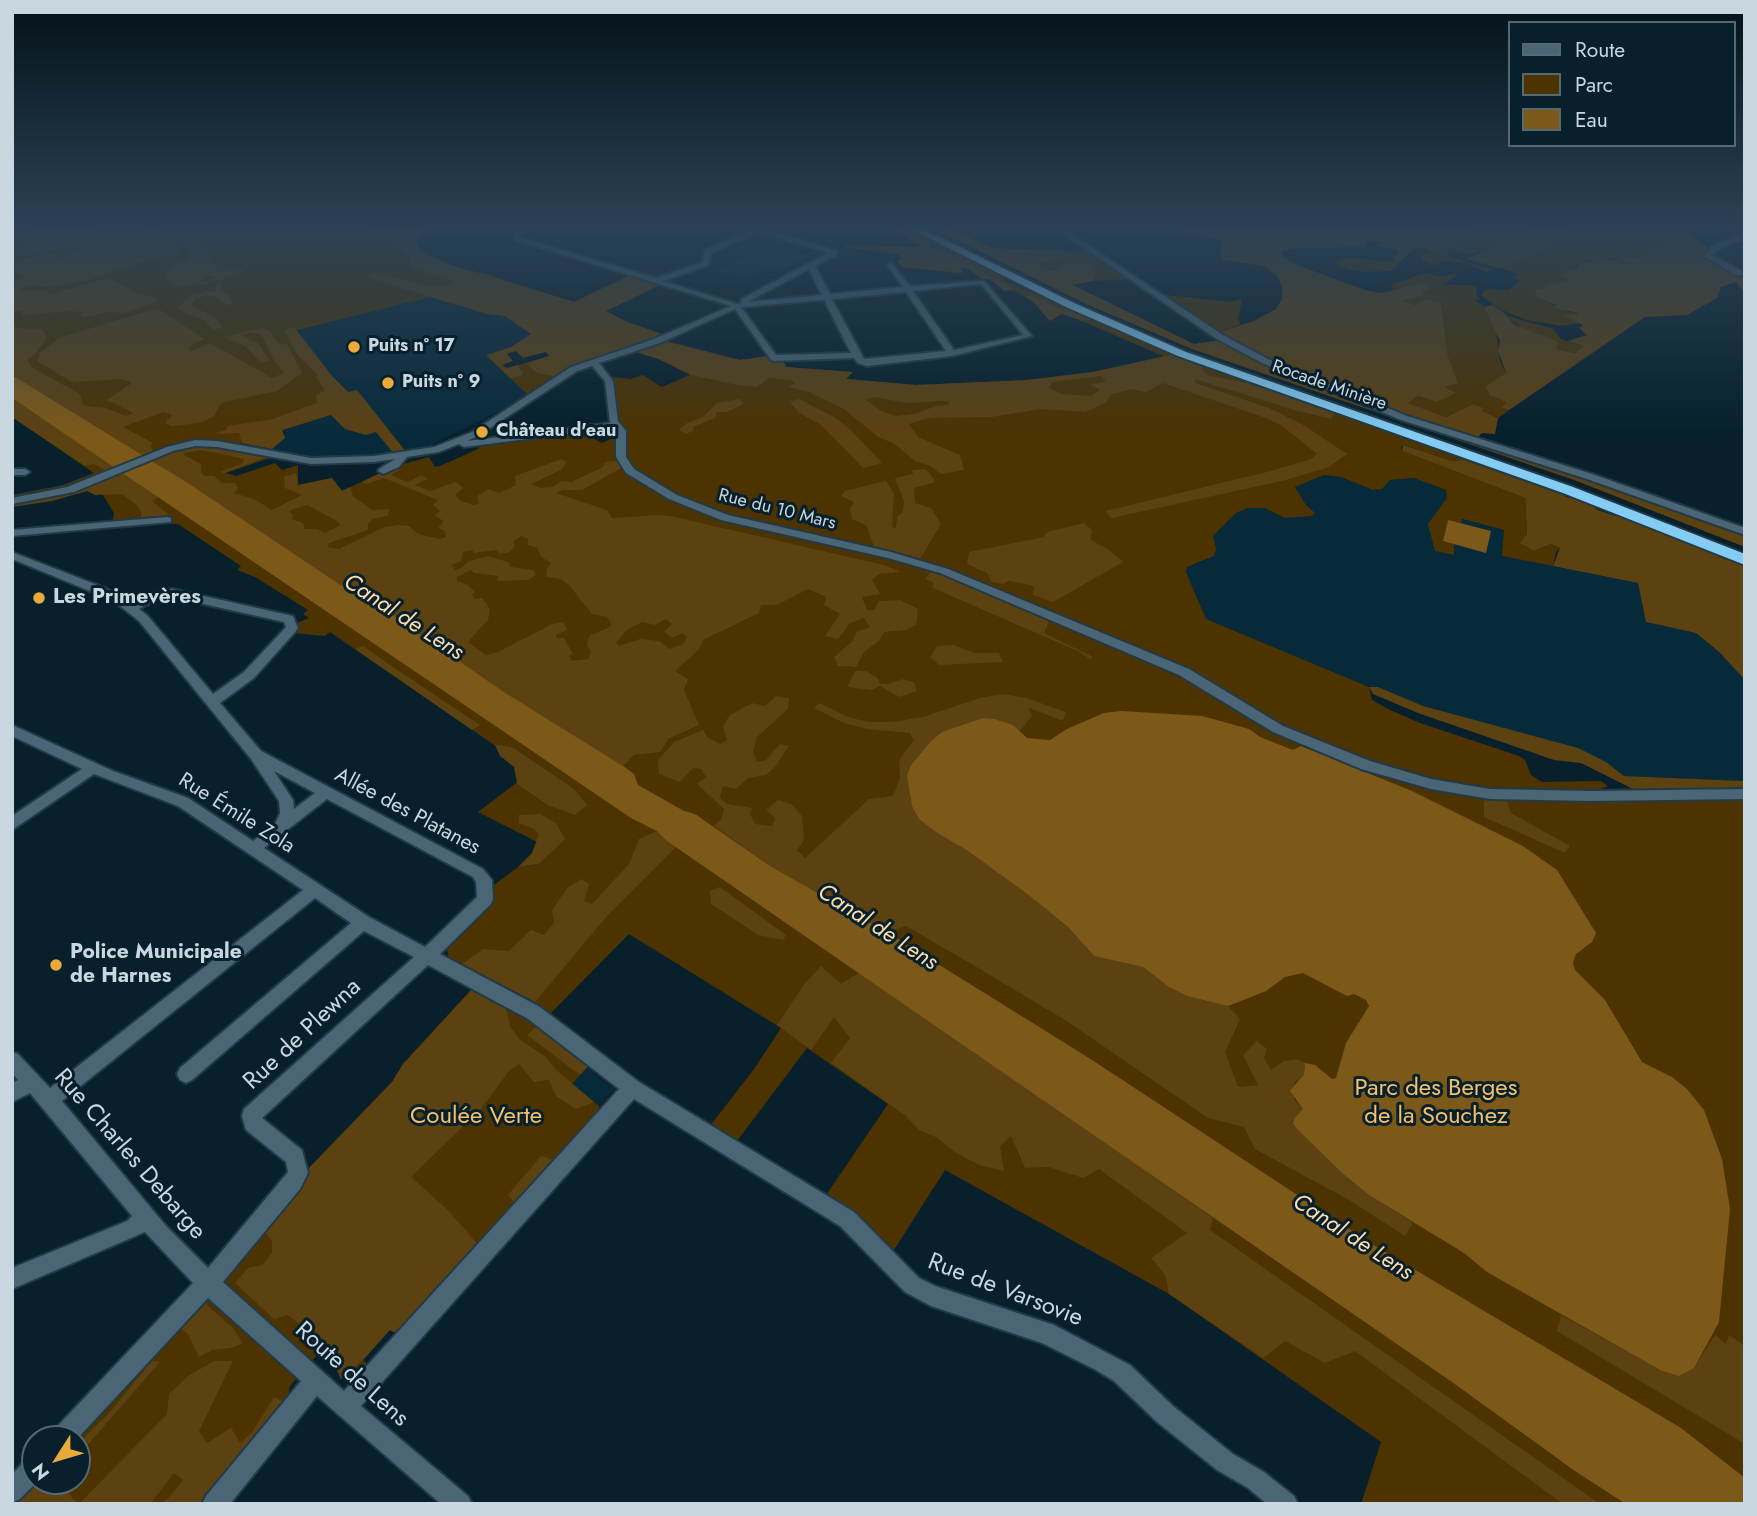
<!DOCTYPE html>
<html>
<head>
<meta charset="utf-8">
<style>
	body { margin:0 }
	#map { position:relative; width:1757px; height:1516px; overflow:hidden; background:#07202c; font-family:Jost,sans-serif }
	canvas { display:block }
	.frame { position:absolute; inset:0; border:14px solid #c9d7e0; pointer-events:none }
	.legend { position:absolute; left:1508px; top:21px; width:228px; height:126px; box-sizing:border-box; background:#07202c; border:2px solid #556974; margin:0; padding:9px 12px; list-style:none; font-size:21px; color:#c9d7e0 }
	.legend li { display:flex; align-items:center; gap:14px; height:35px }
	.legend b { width:35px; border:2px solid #556974 }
	.north { position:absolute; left:21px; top:1425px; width:70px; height:70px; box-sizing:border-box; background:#07202c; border:2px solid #556974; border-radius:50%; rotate:233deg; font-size:19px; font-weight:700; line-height:28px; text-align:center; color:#c9d7e0 }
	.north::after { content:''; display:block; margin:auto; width:24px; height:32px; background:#eaaa39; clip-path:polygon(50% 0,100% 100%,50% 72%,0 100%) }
</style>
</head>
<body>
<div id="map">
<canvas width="1757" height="1516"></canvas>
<div class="frame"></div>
<ul class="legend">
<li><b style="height:9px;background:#4a6575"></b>Route</li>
<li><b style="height:19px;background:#4d3300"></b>Parc</li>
<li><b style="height:19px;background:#7d5919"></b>Eau</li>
</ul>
<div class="north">N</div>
</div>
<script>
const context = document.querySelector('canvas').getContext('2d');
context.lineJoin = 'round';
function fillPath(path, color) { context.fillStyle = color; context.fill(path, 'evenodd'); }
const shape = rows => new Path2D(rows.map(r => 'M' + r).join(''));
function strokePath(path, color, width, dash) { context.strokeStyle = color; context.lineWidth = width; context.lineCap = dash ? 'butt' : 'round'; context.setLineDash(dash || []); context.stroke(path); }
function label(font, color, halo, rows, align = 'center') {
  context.font = font + ' Jost,sans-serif'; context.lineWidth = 6; context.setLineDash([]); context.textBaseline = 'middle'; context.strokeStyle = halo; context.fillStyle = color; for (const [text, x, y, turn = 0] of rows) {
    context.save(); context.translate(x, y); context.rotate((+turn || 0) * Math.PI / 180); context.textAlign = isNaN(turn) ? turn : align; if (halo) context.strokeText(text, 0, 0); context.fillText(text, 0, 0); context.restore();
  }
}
fillPath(shape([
	[785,238,789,240,777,246,806,254,818,248,821,250,777,272,766,269,746,279,718,271],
	[431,297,487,314,505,316,532,335,511,347,486,355,529,396,430,446,395,455,310,457,242,443,354,407,293,332],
	[1323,475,1341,477,1373,490,1382,489,1390,480,1414,478,1446,490,1447,497,1438,514,1505,530,1503,556,1638,583,1646,622,1696,633,1718,652,1745,680,1745,781,1624,776,1606,762,1423,706,1378,688,1369,687,1206,619,1186,572,1187,567,1205,561,1216,549,1213,536,1236,513,1248,508,1264,508,1277,515,1315,513,1306,505,1295,487],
	[587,1067,603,1082,615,1088,599,1106,571,1084]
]), '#072a3a');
fillPath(shape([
	[12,226,433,226,419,235,416,241,418,247,452,267,486,274,574,302,630,275,660,285,606,311,627,322,665,335,659,339,740,360,768,356,772,360,783,360,786,367,853,372,846,379,916,385,1027,380,1093,372,1165,357,1082,321,1089,320,1252,384,1470,459,1452,461,1403,445,1401,447,1402,451,1525,498,1527,534,1521,543,1534,551,1551,544,1560,548,1556,552,1553,566,1502,556,1504,530,1462,519,1461,524,1448,521,1443,541,1454,544,1454,555,1435,551,1428,524,1447,498,1446,490,1414,478,1390,480,1382,489,1373,490,1341,477,1324,475,1295,487,1306,505,1315,513,1312,516,1285,518,1264,508,1248,508,1236,513,1213,536,1216,549,1214,556,1187,567,1186,572,1206,619,1369,687,1372,700,1390,710,1420,723,1519,756,1525,760,1531,775,1542,782,1601,781,1608,786,1595,791,1506,791,1457,785,1375,764,1290,732,1166,661,1038,609,1031,612,1159,664,1301,746,1340,762,1412,784,1449,793,1507,801,1745,798,1745,1504,1361,1504,1381,1442,1169,1294,945,1170,892,1253,868,1226,826,1195,888,1104,807,1048,737,1141,710,1126,754,1069,781,1028,629,934,551,1013,518,992,449,958,447,950,450,943,490,902,494,885,518,867,539,864,553,850,478,812,532,771,330,632,325,636,294,633,297,623,309,618,303,614,308,610,255,577,237,570,241,566,178,524,147,523,148,519,113,521,114,513,98,487,102,480,62,494,12,504,12,495,63,485,94,473,12,417],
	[431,297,487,314,505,316,532,335,570,369,634,348,639,350,636,352,659,359,690,375,662,387,643,375,631,379,612,377,616,420,623,425,625,432,602,443,582,432,482,444,478,449,440,466,435,467,429,457,393,467,342,491,332,478,298,485,298,465,282,470,275,463,236,476,226,473,270,458,234,450,242,443,355,407,326,377,294,331],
	[893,226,903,226,916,232,1002,275,1000,276,1008,282,1074,311,1064,311,1032,295,1024,296,1013,290,1012,287,939,249,929,247],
	[1490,226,1534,226,1490,249,1468,255,1454,251,1445,252,1451,257,1492,270,1486,272,1467,263,1446,261,1432,265,1421,260,1421,257,1430,251,1447,248,1466,234],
	[1579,226,1676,226,1678,234,1671,244,1654,247,1646,251,1648,254,1644,257,1620,255,1629,266,1610,258,1581,262,1564,276,1571,281,1548,284,1538,298,1568,312,1579,313,1578,315,1564,315,1579,323,1562,326,1527,320,1502,310,1482,296,1485,289,1509,290,1520,281,1512,277,1519,274,1500,268,1541,252,1564,238,1567,231],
	[1065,251,1088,251,1130,279,1093,281,1097,274,1091,268,1093,264,1047,271,1040,266,1042,261,1055,261,1066,257],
	[1354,258,1389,262,1394,259,1400,262,1391,271,1365,272,1348,269,1335,263,1339,259],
	[1425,273,1442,277,1455,274,1456,276,1442,285,1471,285,1477,288,1476,295,1481,300,1473,299,1484,307,1496,330,1500,361,1506,373,1487,387,1489,395,1507,402,1503,407,1509,410,1498,418,1482,411,1473,404,1446,417,1407,403,1418,396,1437,402,1455,393,1444,387,1457,383,1448,356,1441,303,1417,305,1401,301,1414,298,1409,287,1393,290,1391,285],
	[1158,294,1230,302,1242,299,1238,319,1241,324,1216,333],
	[1505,315,1553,329,1561,339,1583,346,1575,353,1556,349,1558,342,1522,329],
	[526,363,537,372,558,377,529,396,511,379,524,375,518,365],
	[473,988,522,1013,589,1065,572,1084,599,1106,599,1114,401,1335,389,1330,363,1360,369,1365,359,1376,352,1380,341,1379,335,1366,335,1355,325,1346,290,1386,288,1397,201,1504,12,1504,35,1481,77,1481,77,1439,297,1185,302,1188,309,1168,392,1082,403,1064]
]), '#4d3300');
fillPath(shape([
	[52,226,62,226,30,234,71,226,112,226,85,235,108,238,135,247,161,239,161,236,134,230,132,227,125,228,139,226,170,234,167,243,179,247,182,255,153,258,87,281,47,287,32,285,23,287,21,291,46,290,51,294,109,278,140,294,154,297,158,302,124,313,107,312,86,317,79,316,84,312,67,311,21,316,23,310,12,312,12,283,27,277,12,273,12,263,49,252,59,255,59,260,64,260,69,253,86,250,55,249,12,258,12,249,41,248,24,247,22,245,44,239,12,240,12,235],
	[347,226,433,226,419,235,416,241,423,253,438,261,574,302,630,275,660,285,606,311,627,322,665,335,558,377,537,373,526,363,549,356,546,352,523,358,516,351,507,354,513,361,502,365,506,368,518,365,524,375,511,379,486,355,511,347,531,334,505,316,487,314,365,277,377,272,421,285,445,286,453,282,409,267,411,259,398,248,399,242,386,241,369,231,346,230],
	[883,226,893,226,909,233,928,243,929,247,939,249,1012,287,1013,290,1004,291,990,279,982,279,968,268,959,268,964,272,960,273,902,267,897,261,901,258,898,254,843,247,846,245,920,247,919,244],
	[929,226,945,226,993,248,1065,251,1066,257,1055,261,1042,261,1040,266,1048,271,1058,269,1066,263,1093,263,1091,268,1097,274,1093,281,1073,285,1194,344,1221,340,1335,392,1569,471,1745,535,1745,547,1574,480,1192,349,1086,304],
	[1152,226,1490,226,1466,234,1461,242,1447,248,1430,251,1423,247,1414,249,1400,262,1392,257,1399,254,1397,250,1374,244,1387,242,1366,241,1366,247,1296,248,1285,250,1281,254,1292,263,1368,291,1382,293,1424,282,1430,284,1428,286,1431,289,1421,292,1425,295,1402,301,1416,305,1427,299,1441,302,1448,356,1458,383,1445,387,1456,393,1437,402,1418,396,1408,403,1446,417,1473,404,1483,408,1482,411,1498,418,1495,434,1482,433,1476,439,1421,423,1268,361,1216,333,1254,321,1276,309,1282,299,1282,287,1278,277,1265,266,1224,260,1221,258,1221,239],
	[1534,226,1579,226,1567,231,1564,238,1541,252,1500,268,1465,259,1490,249],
	[1676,226,1688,226,1684,231,1730,263,1720,262,1745,280,1745,293,1736,282,1721,287,1717,298,1687,315,1645,317,1509,410,1502,408,1506,402,1489,395,1486,386,1506,373,1498,350,1500,341,1484,307,1493,305,1501,310,1515,325,1559,342,1556,349,1575,353,1583,346,1568,341,1587,335,1579,328,1583,325,1562,315,1578,315,1578,313,1554,308,1556,305,1538,298,1534,290,1543,289,1548,284,1570,281,1560,275,1577,267,1581,262,1592,262,1591,258,1596,255,1628,265,1619,256,1644,257,1648,254,1646,251,1654,247,1671,244,1678,234],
	[194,241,209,252,216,270,223,272,240,268,244,272,203,285,199,283,216,277,204,276,200,282,179,288,165,278,167,271,178,261,188,259,190,251,187,243],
	[217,283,221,283,220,290,229,295,232,304,225,305,218,298,210,295,196,298,190,306,212,315,223,327,214,330,202,319,183,312,178,307,192,295,208,291,215,292],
	[1032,295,1064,311,1074,311,1122,333,1119,334,1090,320,1082,321,1062,314,1050,321,1033,302,1024,296],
	[157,308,205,339,193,344,188,349,191,351,210,343,272,378,284,373,273,359,261,334,252,332,241,335,259,344,269,360,261,363,246,347,223,337,263,328,270,331,278,343,287,344,302,373,277,391,221,403,214,416,200,423,172,426,165,423,172,415,163,412,123,427,153,443,151,446,153,454,146,457,12,375,12,326,28,330,43,329,47,339,33,356,27,359,31,367,80,394,82,403,86,406,105,408,126,416,134,413,107,400,132,383,123,379,72,382,37,361,40,353,59,338],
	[294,327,332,376,348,392,357,390,407,453,395,455,376,432,366,435,345,429,331,415,282,430,285,438,272,449,242,443,239,433,213,434,226,430,228,426,273,419,317,403,316,395,325,390,316,377,317,374,298,356,292,345,284,330],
	[664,341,740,360,768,356,772,360,783,360,786,367,853,372,846,379,916,385,1027,380,1093,372,1174,354,1201,365,1206,375,1252,384,1335,413,1331,419,1298,411,1195,379,1195,383,1269,408,1305,426,1347,454,1329,467,1286,480,1112,518,1105,511,1271,471,1311,459,1317,454,1281,425,1266,418,1163,383,1145,392,1132,389,1112,394,1105,403,1085,412,1041,409,991,417,928,418,909,424,918,437,960,455,964,470,941,474,930,466,915,461,893,443,878,437,844,409,806,391,789,387,795,383,791,380,769,378,757,387,738,385,691,375,659,359,636,352],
	[1101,376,1106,381,1090,385,1100,390,1091,396,1061,394,1049,388,1052,382],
	[875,397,906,403,948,401,949,405,936,406,914,414,895,416,881,411,866,400],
	[12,398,63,431,117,468,108,472,94,464,85,466,12,417],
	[739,399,744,403,738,407,727,412,716,412,716,417,693,427,693,431,686,434,679,430,687,423,703,417,717,403],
	[799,399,834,417,852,431,882,463,863,468,820,424,799,413,790,402],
	[205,445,269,456,224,473,220,472,243,463,244,459,202,450,185,453,184,455,201,464,201,473,205,476,214,476,222,483,235,483,238,488,234,493,254,499,272,510,302,495,285,488,284,477,296,473,298,485,332,478,342,491,350,487,353,496,372,510,389,509,388,516,373,519,368,524,368,530,329,543,328,547,339,549,384,527,398,525,409,526,418,534,440,539,446,537,445,531,438,528,444,521,434,516,440,511,433,505,438,500,384,478,367,484,362,482,393,467,398,466,399,470,391,475,407,482,422,475,427,479,415,485,430,491,456,482,464,488,455,495,461,501,474,505,479,503,477,496,489,489,499,493,516,485,515,476,561,459,567,462,561,470,531,484,541,488,553,487,561,481,571,482,603,467,605,462,618,461,623,467,582,490,562,490,556,493,607,510,612,518,659,515,675,517,884,565,901,572,879,574,872,580,880,594,862,597,867,610,874,610,879,601,900,600,918,609,916,625,906,630,884,632,879,641,864,652,856,667,838,666,834,657,853,641,856,632,870,627,864,618,850,623,838,639,825,636,840,614,824,605,826,597,808,589,777,605,761,605,759,613,703,640,699,649,675,671,688,679,684,690,699,725,668,739,660,752,634,755,623,766,504,692,372,601,339,584,151,460,182,449],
	[307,505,337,521,341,525,325,533,317,529,305,529,303,523,292,519,293,515,289,511],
	[521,536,528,539,528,545,537,548,541,557,551,563,547,568,546,577,561,579,569,585,592,614,607,617,612,626,589,636,587,646,591,651,588,659,572,661,569,656,573,654,564,638,556,638,556,635,567,630,563,622,552,624,498,652,486,655,468,642,488,620,490,610,487,604,482,598,475,599,472,595,475,592,466,584,457,581,457,577,471,570,474,573,499,576,497,578,498,581,528,580,536,575,533,570,511,567,508,562,489,556,469,561,460,569,455,570,451,565,461,561,463,552,472,550,474,553,496,550,500,554,510,552,515,545,513,542],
	[666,619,672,624,664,631,672,638,682,633,687,637,683,644,669,649,659,641,640,639,619,646,616,643,627,630,642,622,655,625],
	[1403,445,1452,461,1470,459,1562,491,1564,496,1590,504,1598,510,1615,516,1630,517,1745,565,1745,680,1719,652,1696,633,1646,622,1638,583,1553,566,1560,548,1551,544,1534,551,1520,543,1527,534,1525,498,1402,451],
	[926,469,936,482,914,488,915,503,931,508,941,524,920,559,875,549,866,525,852,519,850,509,854,502,841,496,845,491,886,481,894,494,892,527,896,528,897,517,903,512,904,501,895,478,913,474,912,470],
	[122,472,159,497,152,501,169,515,141,519,141,512,138,506,122,494,95,495,87,491,52,501,12,507,12,504,71,492],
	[1084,523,1092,530,1091,540,1109,550,1123,562,1053,602,1033,595,1034,586,1009,581,1003,584,991,582,987,573,967,564,969,552,1044,537,1047,532],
	[933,570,1049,620,1044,633,1093,657,1090,659,1080,652,933,588,933,582,925,579],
	[954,645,974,653,999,653,1003,662,939,665,930,657,937,646],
	[363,646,393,667,480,725,472,730,355,649],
	[855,671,866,671,878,678,880,684,888,684,903,679,914,682,917,691,899,697,880,686,871,690,847,687],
	[1369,687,1378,687,1423,706,1578,748,1606,762,1624,776,1745,781,1745,789,1637,791,1581,763,1554,760,1418,713,1373,694],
	[1003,694,1026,698,1066,712,1063,721,1029,708,1032,716,1018,733,1013,725,930,742,911,765,907,776,912,806,939,834,968,851,1030,896,1068,927,1094,956,1143,967,1169,987,1187,996,1228,1006,1240,1019,1225,1052,1238,1087,1258,1085,1243,1055,1257,1041,1267,1049,1264,1058,1271,1070,1284,1061,1297,1059,1305,1063,1304,1074,1294,1083,1294,1100,1303,1109,1296,1128,1342,1173,1369,1195,1413,1223,1405,1236,1349,1200,1255,1149,1244,1127,1208,1118,1068,1022,973,965,906,926,888,933,770,866,714,826,721,820,724,809,697,784,706,777,701,769,693,768,680,782,659,774,658,760,674,742,703,730,707,737,720,744,727,740,723,726,730,715,752,703,765,706,776,696,789,698,788,709,757,737,753,752,757,762,766,760,780,744,789,746,775,767,766,775,748,778,736,789,723,786,720,798,727,804,752,808,750,814,755,824,772,826,775,818,766,810,778,800,791,804,802,816,804,840,797,850,805,858,869,799,893,796,900,778,899,760,914,740,910,733,867,729,844,723,814,708,819,703,848,717,868,722,892,722,923,717,980,698],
	[495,745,512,747,574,789,587,805,575,815,548,805,517,784,514,767,500,756],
	[1484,799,1507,801,1511,813,1570,846,1565,853,1484,817],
	[540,814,556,823,565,839,539,864,518,867,532,853,539,834,534,829,519,823,519,815],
	[657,831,676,847,608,915,535,1002,462,964,483,949,509,951,531,930,544,935,554,923,552,910,568,887,582,879,589,884,584,901,592,904,629,864,639,839],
	[720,887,786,935,783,940,758,935,711,904,710,891],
	[821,966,841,984,860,972,948,1033,1213,1218,1210,1230,1600,1504,1563,1504,1355,1351,1325,1363,1285,1341,1263,1358,1169,1294,1165,1275,1151,1258,1187,1233,1099,1169,1083,1178,1049,1167,1025,1168,1011,1136,1000,1146,1004,1171,979,1165,953,1151,938,1138,919,1130,906,1116,831,1063,850,1038,834,1017,811,1050,777,1025,803,986],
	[473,988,505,1004,510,1026,519,1039,546,1057,555,1069,594,1102,576,1109,556,1096,549,1080,534,1082,519,1064,509,1071,480,1110,411,1177,448,1210,480,1247,401,1335,390,1330,363,1360,341,1379,335,1366,335,1355,325,1345,288,1315,274,1319,235,1283,248,1268,262,1265,272,1253,272,1241,265,1232,252,1246,297,1185,302,1188,309,1168,392,1082,403,1064],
	[538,1025,589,1065,580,1075,527,1035],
	[541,1156,557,1161,517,1206,508,1195],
	[202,1301,233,1328,243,1343,231,1348,212,1350,199,1357,188,1334,176,1325],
	[1561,1315,1660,1370,1694,1368,1715,1335,1726,1344,1729,1335,1745,1346,1745,1444,1557,1331],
	[152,1361,160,1362,77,1457,77,1444,108,1414],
	[214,1361,233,1361,199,1431,207,1443,231,1428,240,1443,253,1431,274,1397,285,1402,201,1504,163,1504,183,1480,174,1473,150,1504,79,1504,167,1414,169,1394,188,1376],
	[35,1481,66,1481,64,1487,77,1504,12,1504]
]), '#5c4111');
fillPath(shape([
	[12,375,183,480,339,584,372,601,504,692,623,766,634,774,638,785,684,811,695,814,770,866,888,933,1089,1058,1375,1246,1681,1428,1745,1478,1745,1504,1626,1504,1575,1471,1452,1382,667,841,657,831,631,818,12,398],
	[1448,520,1491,531,1486,553,1443,541],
	[1121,711,1202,716,1249,729,1260,737,1293,750,1301,746,1412,791,1523,846,1557,870,1596,933,1592,942,1576,954,1573,963,1575,970,1605,1000,1642,1062,1672,1077,1687,1089,1704,1110,1722,1159,1730,1209,1719,1322,1694,1368,1679,1376,1660,1370,1487,1272,1464,1253,1369,1195,1342,1173,1296,1128,1293,1123,1295,1118,1303,1109,1290,1091,1304,1074,1305,1063,1315,1065,1332,1079,1336,1078,1346,1043,1369,1006,1366,1000,1354,994,1347,996,1303,973,1285,977,1266,991,1228,1006,1187,996,1169,987,1143,967,1094,956,1068,927,1030,896,968,851,939,834,919,819,912,806,907,776,911,765,930,742,942,732,983,718,994,719,1013,725,1027,738,1050,740,1067,729,1104,713]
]), '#7d5919');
strokePath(shape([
	[12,237,58,226]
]), '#7d5919', 2);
const minor = shape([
	[525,226,533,226,520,234,521,238,656,278,703,262,705,250,751,230,740,226,759,227,837,251,837,255,815,266,830,294,903,287,887,265,891,263,910,286,984,281,1032,336,952,356,867,366,858,363,854,358,774,361,771,360,735,309,660,343,599,363,613,381,618,421,626,431,626,457,634,469,677,495,728,515,891,552,948,569,1189,669,1283,726,1370,761,1431,779,1490,789,1591,791,1745,789,1745,799,1591,801,1490,799,1431,789,1361,769,1273,732,1179,675,940,573,888,558,721,520,669,499,626,473,616,457,616,431,614,428,464,447,459,444,439,452,407,457,399,467,383,474,378,471,379,469,395,459,374,462,311,464,217,447,195,446,173,451,74,492,12,504,12,498,67,487,167,447,195,440,217,441,311,458,374,456,434,447,472,432,571,367,654,339,731,306,515,240,515,232,525,226],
	[759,232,828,253,741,299,741,303,737,304,663,281,709,265,711,253,759,232],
	[809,269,822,295,748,302,809,269],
	[978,284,982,285,1023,335,954,350,913,291,978,284],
	[906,292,946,351,864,359,832,299,906,292],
	[824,300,851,353,776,355,741,307,824,300],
	[592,366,605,381,610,423,467,441,478,436,577,371,592,366],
	[1052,226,1059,226,1223,335,1268,359,1407,416,1592,474,1745,528,1745,535,1584,478,1401,420,1262,363,1217,339,1052,226],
	[1745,232,1745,237,1718,250,1712,255,1742,271,1742,275,1736,275,1704,256,1712,246,1745,232],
	[12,469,25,469,30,472,25,475,12,475,12,469],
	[167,517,171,518,171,522,12,536,12,530,167,517],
	[12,552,105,588,131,603,151,593,172,589,293,616,298,628,296,631,254,678,220,703,261,751,483,869,492,880,493,899,491,904,440,954,540,1007,639,1082,854,1212,919,1278,935,1286,1054,1325,1130,1365,1173,1406,1233,1454,1264,1472,1294,1496,1298,1504,1267,1504,1248,1488,1217,1470,1157,1422,1114,1381,1096,1370,1042,1343,931,1306,905,1292,840,1226,634,1099,361,1406,468,1496,472,1504,441,1504,317,1396,230,1504,202,1504,206,1496,301,1381,208,1298,77,1439,49,1439,53,1431,193,1283,145,1232,12,1289,12,1268,127,1221,132,1216,30,1093,12,1102,12,1083,18,1080,12,1073,12,1052,18,1054,50,1088,303,890,178,806,94,774,12,830,12,816,82,769,12,736,12,725,113,771,188,798,253,841,275,824,280,813,279,801,251,759,139,621,120,606,97,594,12,559,12,552],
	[172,597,284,622,286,627,244,672,213,694,147,615,139,609,158,599,172,597],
	[274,771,315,793,294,809,293,800,274,771],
	[327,799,473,877,476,882,477,897,425,947,369,917,264,848,327,799],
	[315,898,351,923,180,1068,177,1074,180,1080,186,1083,192,1080,364,931,414,957,244,1109,242,1116,246,1130,286,1162,288,1172,208,1268,166,1226,62,1101,315,898],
	[428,965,528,1019,619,1089,344,1391,223,1282,300,1189,308,1173,302,1150,262,1118,428,965],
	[35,1455,35,1481,38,1481,20,1499,12,1503,12,1474,27,1459,35,1455]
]);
const highway = shape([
	[905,226,917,226,1074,303,1186,352,1573,487,1745,554,1745,565,1563,493,1178,356,1066,307,905,226]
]);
strokePath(minor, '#223a45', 4);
strokePath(highway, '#223a45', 4);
fillPath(minor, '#4a6575');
fillPath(highway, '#84ccf3');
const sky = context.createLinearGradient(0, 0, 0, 438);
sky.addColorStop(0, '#041218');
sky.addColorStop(0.52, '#2b4256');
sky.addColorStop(1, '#2b425600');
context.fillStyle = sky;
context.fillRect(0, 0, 1757, 438);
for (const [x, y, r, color] of [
	[354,347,7,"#eaaa39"],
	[388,383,7,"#eaaa39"],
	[482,432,7,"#eaaa39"],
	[39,598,7,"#eaaa39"],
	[56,965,7,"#eaaa39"]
]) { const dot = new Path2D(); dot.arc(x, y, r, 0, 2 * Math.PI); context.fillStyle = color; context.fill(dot); strokePath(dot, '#07202c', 2.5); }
label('bold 18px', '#c9d7e0', '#07202c', [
	["Puits n° 17",368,347],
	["Puits n° 9",402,383],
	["Château d'eau",496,432]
], 'left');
label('18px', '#c9d7e0', '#07202c', [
	["Rocade Minière",1329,386,19],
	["Rue du 10 Mars",777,510,14]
]);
label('bold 21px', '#c9d7e0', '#07202c', [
	["Les Primevères",53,598],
	["Police Municipale",70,953],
	["de Harnes",70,977]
], 'left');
label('21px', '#c9d7e0', '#07202c', [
	["Allée des Platanes",407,812,28],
	["Rue Émile Zola",236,814,32]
]);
label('italic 23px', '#fcdcab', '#07202c', [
	["Canal de Lens",403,618,33],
	["Canal de Lens",877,928,33],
	["Canal de Lens",1352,1238,33]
]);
label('24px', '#c9d7e0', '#07202c', [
	["Rue de Plewna",303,1035,-43],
	["Rue Charles Debarge",129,1155,49],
	["Rue de Varsovie",1005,1291,21],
	["Route de Lens",351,1375,42]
]);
label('24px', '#f6c06b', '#07202c', [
	["Parc des Berges",1436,1089],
	["de la Souchez",1436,1117],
	["Coulée Verte",476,1117]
]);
</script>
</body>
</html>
